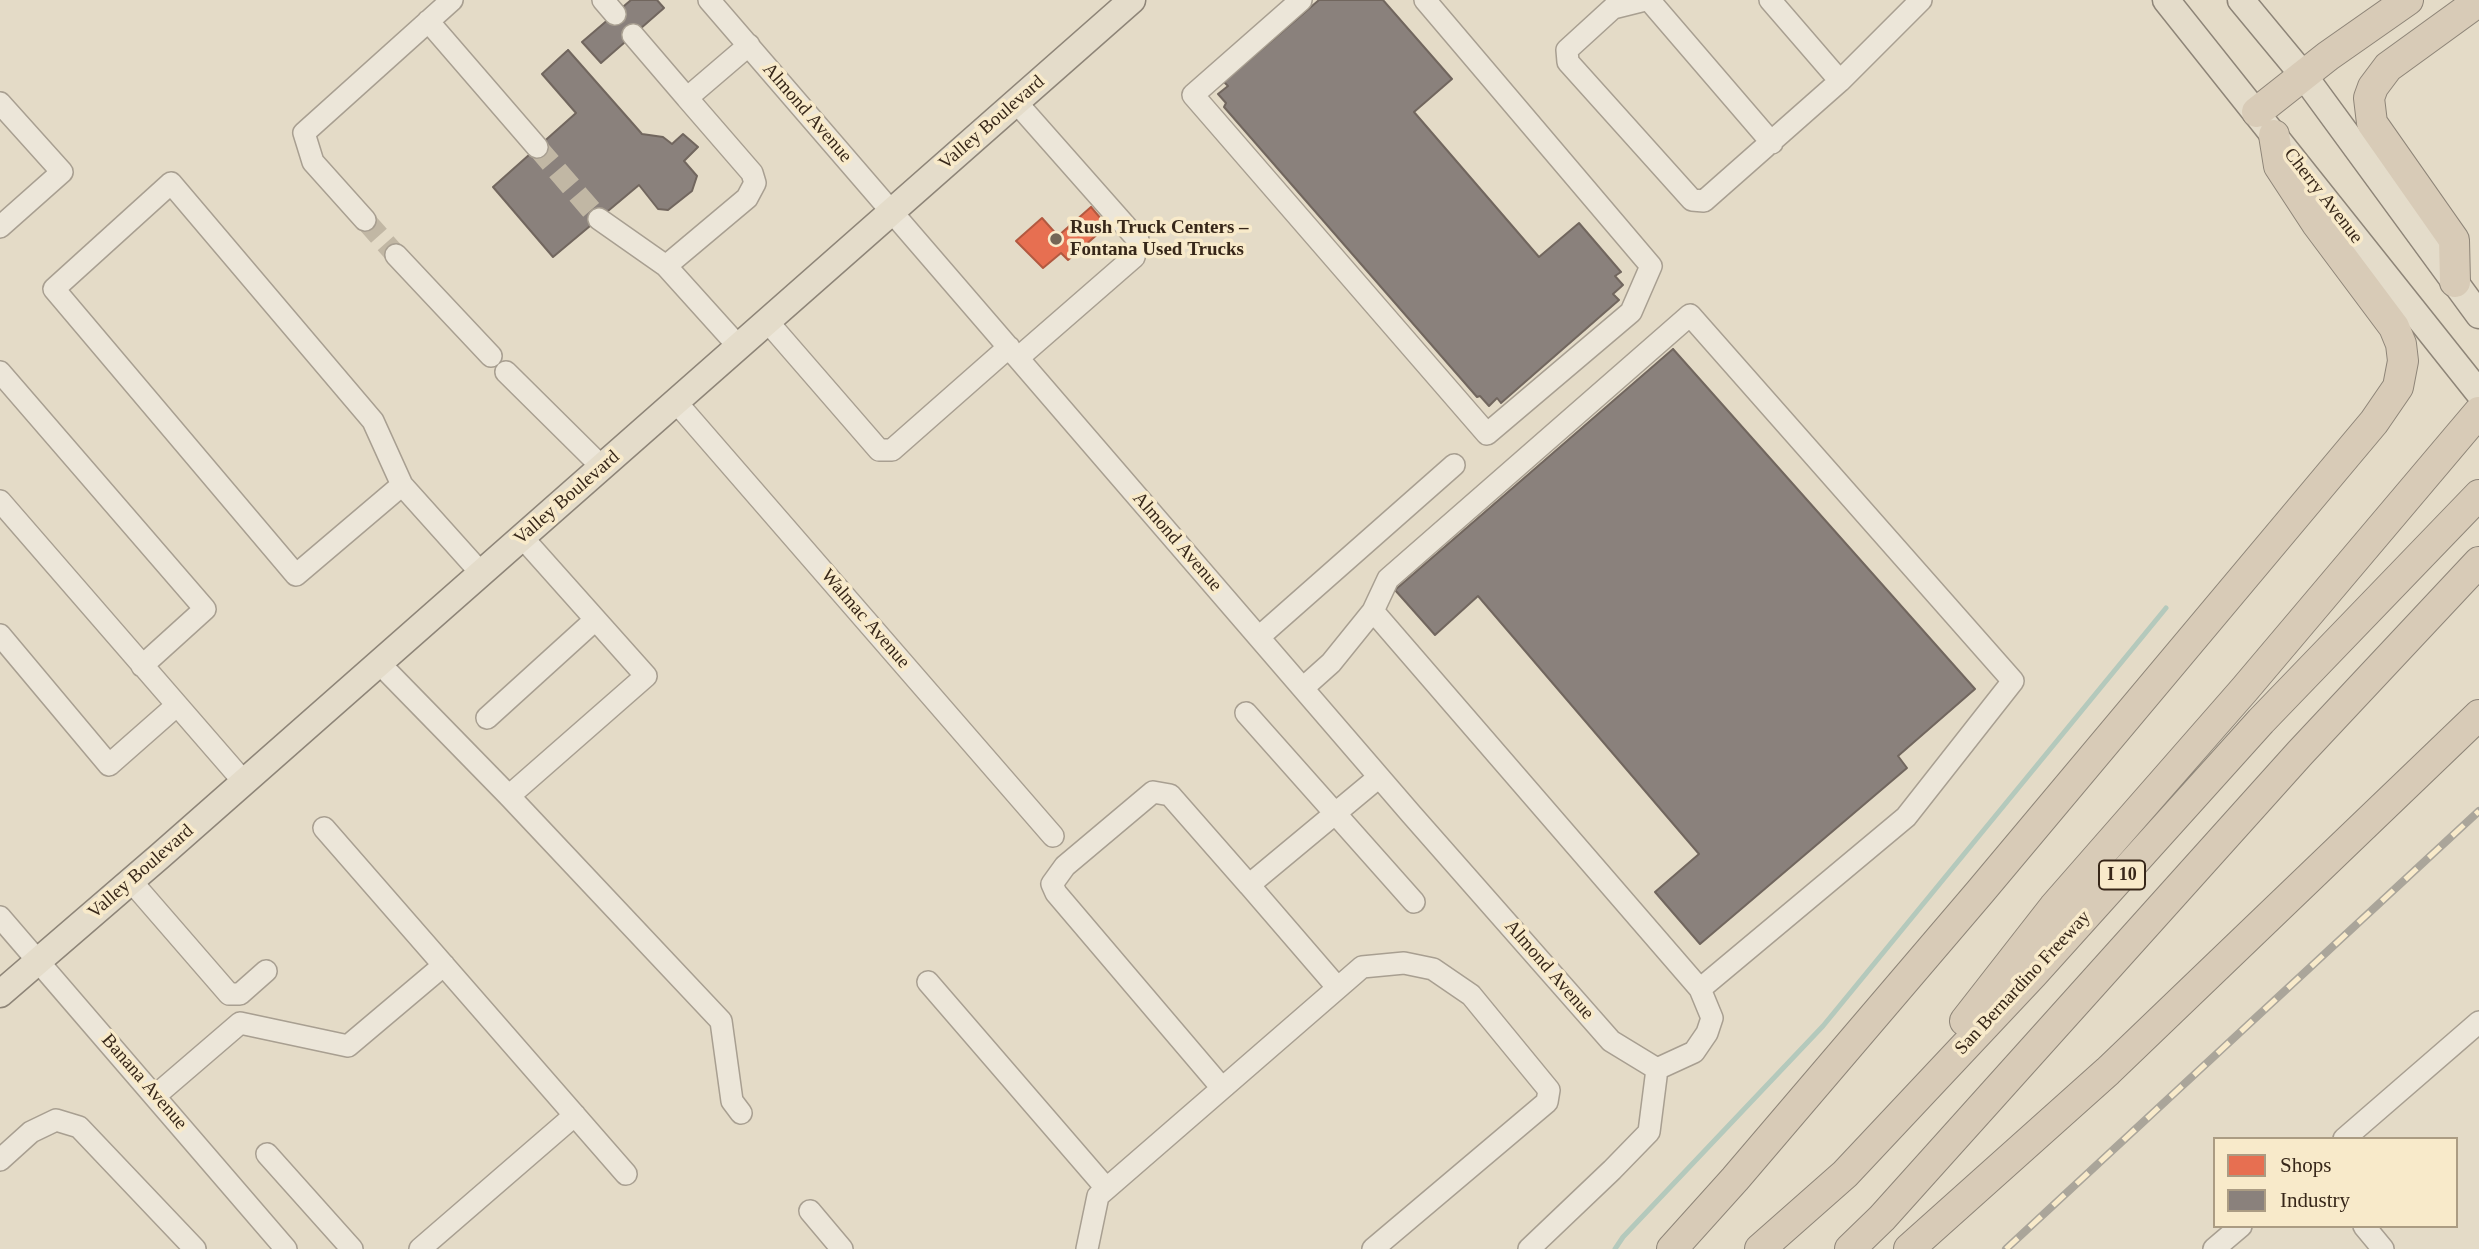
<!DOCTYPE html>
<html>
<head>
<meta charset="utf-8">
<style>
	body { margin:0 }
	#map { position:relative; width:2479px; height:1249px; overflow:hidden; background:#e4dbc7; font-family:"Times New Roman",serif }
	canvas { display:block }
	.legend { position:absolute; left:2213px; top:1137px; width:245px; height:91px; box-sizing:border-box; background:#f8eaca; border:2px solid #ab9c83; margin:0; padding:9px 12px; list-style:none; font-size:21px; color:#372719 }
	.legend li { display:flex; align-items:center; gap:14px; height:35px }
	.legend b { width:35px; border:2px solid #ab9c83 }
</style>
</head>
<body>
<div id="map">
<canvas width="2479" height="1249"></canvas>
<ul class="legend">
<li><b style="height:19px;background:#e76f51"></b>Shops</li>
<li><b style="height:19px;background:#8a817c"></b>Industry</li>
</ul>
</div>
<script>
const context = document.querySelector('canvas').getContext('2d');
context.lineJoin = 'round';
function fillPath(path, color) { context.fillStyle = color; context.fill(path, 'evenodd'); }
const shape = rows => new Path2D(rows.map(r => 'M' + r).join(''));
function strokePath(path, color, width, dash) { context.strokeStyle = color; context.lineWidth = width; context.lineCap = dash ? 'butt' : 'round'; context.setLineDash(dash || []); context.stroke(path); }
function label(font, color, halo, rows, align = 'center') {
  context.font = font + ' "Times New Roman",serif'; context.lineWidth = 7; context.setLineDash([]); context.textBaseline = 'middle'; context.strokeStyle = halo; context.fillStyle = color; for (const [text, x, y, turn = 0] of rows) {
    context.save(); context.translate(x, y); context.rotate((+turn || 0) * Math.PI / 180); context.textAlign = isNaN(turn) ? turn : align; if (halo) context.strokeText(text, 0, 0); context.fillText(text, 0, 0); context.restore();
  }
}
const shops = shape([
	[1091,207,1107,226,1068,260,1061,253,1043,268,1016,241,1042,218,1058,236,1091,207]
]);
fillPath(shops, '#e76f51');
strokePath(shops, '#b25940', 2);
const industry = shape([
	[631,0,657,0,664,8,601,63,582,42,631,0],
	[1319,0,1383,0,1452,79,1414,112,1539,257,1579,223,1621,272,1615,276,1623,285,1613,294,1619,300,1501,403,1497,398,1489,406,1480,396,1477,397,1224,107,1226,103,1218,94,1228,86,1224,82,1319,0],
	[568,50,642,134,663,137,672,144,683,134,698,147,684,161,697,176,692,191,668,210,658,209,639,185,553,257,493,187,576,113,542,74,568,50],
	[1673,349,1975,689,1898,756,1907,768,1700,944,1655,892,1699,854,1478,596,1435,635,1395,590,1673,349]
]);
fillPath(industry, '#8a817c');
strokePath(industry, '#71665e', 2);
strokePath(shape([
	[1615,1249,1623,1237,1823,1026,2166,608]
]), '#b4c9bc', 5);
strokePath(shape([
	[537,147,599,219],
	[365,220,396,255]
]), '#c1b7a4', 21, [21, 10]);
const minor = shape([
	[603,0,615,14],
	[709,0,1412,815,1611,1041,1657,1069],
	[1301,0,1193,95,1487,434,1631,312,1651,266,1425,0],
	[1645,0,1613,8,1567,50,1568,62,1692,200,1704,201,1840,81,1921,0],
	[1649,0,1772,143],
	[1770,0,1840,81],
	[428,21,537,147],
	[633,35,687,98],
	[1016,102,1138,240,1134,257,1018,358],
	[0,103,62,172,0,227],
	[599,219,666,266],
	[365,220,313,162,304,133,452,0],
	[396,255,491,356],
	[767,321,879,450,892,450,1009,347],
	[739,347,666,266,747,198,755,183,752,173,687,98,749,45],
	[0,372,205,609,142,666],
	[506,372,602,467],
	[676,402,1053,836],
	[402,485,296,575,54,289,171,183,373,421,402,485,481,573],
	[0,501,244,782],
	[1373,611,1700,989,1712,1018,1707,1033,1694,1052,1657,1069],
	[0,635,109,765,176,706],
	[1259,637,1454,465],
	[379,663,509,796,721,1021,732,1101,741,1113],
	[1303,688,1331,663,1373,611,1388,579,1690,315,2013,681,1906,817,1700,989],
	[1246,713,1414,902],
	[487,718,595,620],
	[509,796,646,676,522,537],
	[324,828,626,1174],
	[131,881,229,994,240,994,266,971],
	[0,917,286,1249],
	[928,982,1106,1188],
	[1337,987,1249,885,1379,777],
	[1222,1088,1056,893,1052,884,1065,866,1153,792,1170,795,1249,885],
	[155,1096,240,1023,348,1046,444,965],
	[2344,1139,2479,1022],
	[267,1154,352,1249],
	[0,1160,31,1132,56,1120,79,1127,195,1249],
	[810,1211,842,1249],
	[2364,1226,2383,1249],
	[420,1249,575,1115],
	[1087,1249,1098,1196,1362,967,1404,963,1433,969,1471,995,1549,1090,1547,1102,1373,1249],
	[1529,1249,1612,1170,1649,1132,1657,1069],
	[2214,1249,2241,1226]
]);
const major = shape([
	[2166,0,2479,393],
	[2241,0,2304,76,2479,315],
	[0,994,160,856,1132,0]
]);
const highway = shape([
	[2257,112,2328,56,2408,0],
	[2455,282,2454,240,2372,123,2369,98,2373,87,2388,67,2479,1],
	[1965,1021,2054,907,2244,690,2479,412],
	[1672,1249,1735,1179,1980,892,2374,422,2398,387,2403,361,2401,344,2394,327,2317,224,2279,166,2274,135],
	[1760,1249,1845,1174,2033,974,2261,721,2479,495],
	[1850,1249,1882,1218,2300,753,2479,562],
	[1909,1249,2108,1071,2479,715]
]);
strokePath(minor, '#a89f91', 24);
strokePath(major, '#8e8578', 29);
strokePath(highway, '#8e8578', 32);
strokePath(minor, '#ece6d9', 21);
strokePath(major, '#e4dcca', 26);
strokePath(highway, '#d8cbb7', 30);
const rail = shape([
	[2006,1249,2479,811]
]);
strokePath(rail, '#aaa59a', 8);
strokePath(rail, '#f8eaca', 5, [16]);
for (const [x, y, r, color] of [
	[1056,239,7,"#746656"]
]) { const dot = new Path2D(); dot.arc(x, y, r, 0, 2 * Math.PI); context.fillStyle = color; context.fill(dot); strokePath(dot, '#f8eaca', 2.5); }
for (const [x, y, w] of [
	[2122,875,46]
]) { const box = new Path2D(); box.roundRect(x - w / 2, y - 14.5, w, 29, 5); context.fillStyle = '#f8eaca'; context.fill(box); strokePath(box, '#372719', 2); }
label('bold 18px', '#372719', null, [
	["I 10",2122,875]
]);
label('19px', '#372719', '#f8eaca', [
	["Almond Avenue",807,113,49],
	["Valley Boulevard",992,123,-41],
	["Cherry Avenue",2323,196,52],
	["Valley Boulevard",567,498,-41],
	["Almond Avenue",1177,542,49],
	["Walmac Avenue",865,619,49],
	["Valley Boulevard",141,872,-41],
	["Almond Avenue",1549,970,49],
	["San Bernardino Freeway",2023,983,-47],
	["Banana Avenue",144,1082,49]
]);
label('bold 19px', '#372719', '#f8eaca', [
	["Rush Truck Centers –",1070,228],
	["Fontana Used Trucks",1070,250]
], 'left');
</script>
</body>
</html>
